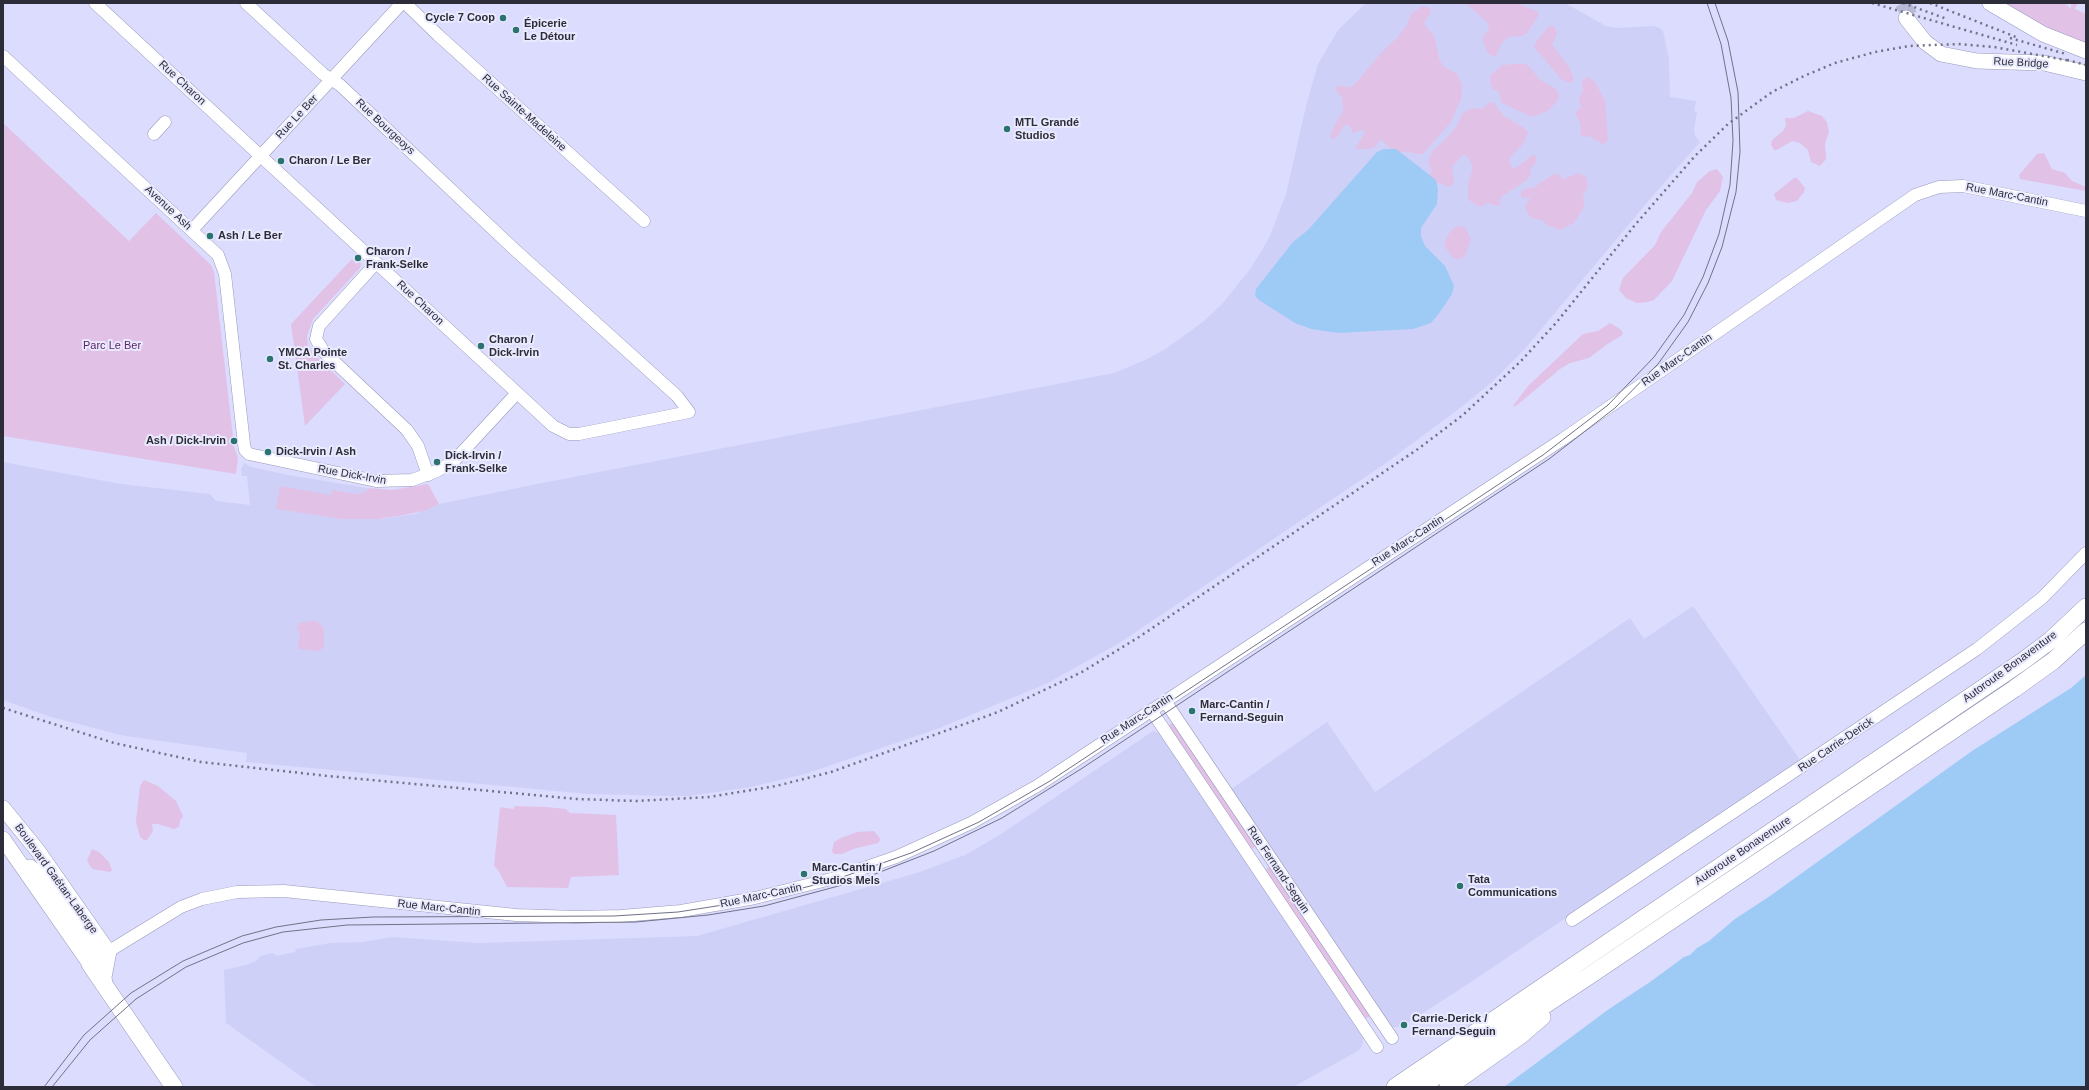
<!DOCTYPE html>
<html>
<head>
<meta charset="utf-8">
<style>
	body { margin:0 }
	#map { position:relative; width:2089px; height:1090px; overflow:hidden; background:#dbdcfe; font-family:Arial,sans-serif }
	canvas { display:block }
	.frame { position:absolute; inset:0; border:4px solid #2d2d3a; pointer-events:none }
</style>
</head>
<body>
<div id="map">
<canvas width="2089" height="1090"></canvas>
<div class="frame"></div>
</div>
<script>
const context = document.querySelector('canvas').getContext('2d');
context.lineJoin = 'round';
function fillPath(path, color) { context.fillStyle = color; context.fill(path, 'evenodd'); }
const shape = rows => new Path2D(rows.map(r => 'M' + r).join(''));
function strokePath(path, color, width, dash) { context.strokeStyle = color; context.lineWidth = width; context.lineCap = dash ? 'butt' : 'round'; context.setLineDash(dash || []); context.stroke(path); }
function label(font, color, halo, rows, align = 'center') {
  context.font = font + ' Arial,sans-serif'; context.lineWidth = 4; context.setLineDash([]); context.textBaseline = 'middle'; context.strokeStyle = halo; context.fillStyle = color; for (const [text, x, y, turn = 0] of rows) {
    context.save(); context.translate(x, y); context.rotate((+turn || 0) * Math.PI / 180); context.textAlign = isNaN(turn) ? turn : align; if (halo) context.strokeText(text, 0, 0); context.fillText(text, 0, 0); context.restore();
  }
}
fillPath(shape([
	[1366,3,1565,3,1606,26,1616,28,1654,26,1660,28,1663,31,1669,59,1670,97,1696,101,1694,111,1697,112,1694,130,1695,136,1700,142,1650,199,1524,350,1492,382,1460,408,1386,463,1204,586,1121,642,1048,683,937,729,805,774,751,787,689,796,669,796,588,794,246,762,247,753,125,736,51,717,3,700,3,462,121,484,210,494,216,501,250,505,247,476,242,476,241,469,244,463,251,467,288,475,380,490,379,519,415,514,439,504,547,482,1114,373,1143,361,1164,350,1204,321,1222,304,1251,268,1269,238,1286,194,1307,102,1318,64,1338,30],
	[1693,606,1800,760,1471,982,1401,1027,1392,1027,1388,1024,1230,790,1327,722,1375,792,1630,618,1644,639],
	[1153,731,1162,734,1361,1032,1363,1038,1362,1046,1358,1051,1293,1087,316,1087,226,1023,224,970,246,965,256,961,260,956,274,953,276,956,295,952,296,949,330,943,363,942,392,937,479,943,697,936,920,872,965,855,998,836]
]), '#cfd0f8');
fillPath(shape([
	[1465,3,1516,3,1539,12,1537,18,1527,33,1523,36,1508,37,1501,44,1496,56,1493,57,1487,52,1483,40,1483,37,1489,28,1488,23],
	[2004,3,2065,3,2071,9,2071,3,2078,3,2075,9,2086,14,2086,47,2054,32],
	[1422,6,1430,8,1431,12,1424,23,1427,28,1434,35,1439,58,1443,66,1457,74,1462,85,1461,99,1451,122,1423,154,1415,154,1409,151,1399,153,1392,150,1381,139,1375,147,1369,149,1355,149,1365,132,1362,130,1353,133,1349,125,1345,125,1337,137,1333,139,1330,137,1334,126,1343,112,1342,97,1335,90,1337,86,1351,87,1356,83,1381,53,1397,38,1407,25,1411,14],
	[1549,26,1554,26,1556,30,1557,35,1552,45,1569,67,1573,77,1573,81,1570,83,1561,79,1534,47,1536,42],
	[1513,64,1525,64,1530,67,1539,79,1556,89,1559,95,1558,100,1548,111,1532,117,1502,103,1499,92,1493,89,1491,84,1490,76,1502,65],
	[1587,77,1595,82,1605,101,1608,139,1606,143,1602,144,1589,136,1583,137,1580,133,1581,124,1576,116,1576,112,1581,107,1579,98,1583,92,1582,81],
	[1490,102,1494,103,1504,116,1524,128,1528,132,1524,143,1511,156,1509,161,1512,168,1516,168,1531,156,1535,155,1537,161,1530,170,1531,173,1527,180,1501,197,1500,204,1497,206,1488,203,1480,207,1470,201,1468,197,1468,185,1473,167,1467,156,1464,154,1460,158,1452,167,1454,180,1453,185,1449,187,1440,183,1436,184,1429,177,1432,171,1428,163,1432,151,1444,141,1458,124,1462,114,1471,108,1482,109],
	[1808,111,1822,116,1827,122,1829,132,1825,144,1826,159,1820,166,1811,162,1808,150,1800,143,1792,141,1777,150,1774,150,1771,145,1772,140,1783,131,1786,126,1785,118,1794,118],
	[3,123,129,241,156,213,211,265,214,272,234,446,238,458,236,474,3,436],
	[2044,153,2052,169,2065,173,2072,181,2086,187,2086,191,2020,179,2019,175,2037,154],
	[1717,169,1723,177,1720,191,1706,210,1672,281,1654,300,1648,302,1637,303,1626,298,1619,290,1623,278,1655,245,1661,232,1692,193,1697,182,1710,171],
	[1579,173,1586,177,1588,187,1583,196,1584,207,1574,223,1560,230,1547,225,1542,220,1532,218,1528,214,1525,208,1526,203,1531,199,1521,197,1521,192,1527,188,1533,188,1552,175,1558,174,1564,179],
	[1794,178,1797,178,1805,188,1804,192,1797,201,1787,203,1776,200,1774,194],
	[1457,226,1465,227,1471,239,1465,256,1460,259,1454,259,1445,247,1444,243,1450,232],
	[352,259,356,264,359,261,361,264,360,268,313,319,307,336,308,345,312,352,345,384,305,426,291,324],
	[1610,323,1620,329,1623,333,1621,336,1606,345,1589,358,1570,363,1560,369,1516,406,1513,406,1528,386,1583,334,1598,331],
	[428,484,439,504,424,511,404,515,378,519,342,519,276,509,280,486,331,495,332,490,356,494,361,494,370,488,392,490],
	[313,621,318,622,324,628,324,647,319,651,298,649,300,631,297,630,298,623],
	[1174,722,1257,846,1251,849,1168,726],
	[144,780,158,786,176,801,183,816,180,821,179,827,174,829,158,824,152,824,153,831,147,840,144,840,140,837,136,822,140,786],
	[515,806,546,807,566,809,570,813,616,815,619,875,571,877,568,888,507,887,498,870,494,866,500,807,513,809],
	[874,831,879,837,880,840,878,843,853,849,842,854,834,854,832,851,834,842,841,838,857,832],
	[92,849,99,852,109,862,112,870,110,872,93,869,90,866,87,861],
	[1270,866,1371,1016,1365,1019,1265,870]
]), '#e2c1e7');
fillPath(shape([
	[1384,149,1396,149,1436,180,1438,189,1437,204,1421,228,1421,236,1425,246,1445,266,1454,286,1452,294,1440,312,1431,323,1413,329,1338,333,1311,329,1295,323,1259,300,1255,296,1256,289,1293,242,1308,230,1377,152],
	[2086,675,2086,1087,1504,1087,1609,1009,1650,982,1684,957,1690,955,1697,948,1709,941,1735,919,1770,896,1972,751,2071,688]
]), '#9dcbf5');
strokePath(shape([
	[1902,3,1913,20]
]), '#b8b9d7', 15, [15, 8]);
const minor = shape([
	[95,3,553,426,569,434,579,434,689,412,677,396,514,249,340,85,323,74,246,3],
	[405,3,438,35,644,221],
	[3,56,218,255,225,274,244,444,245,450,249,454,376,481,412,480,437,471,454,461,517,393],
	[154,134,165,122],
	[192,230,402,3],
	[376,263,319,326,316,339,324,352,407,430,418,446,428,475],
	[1165,701,1392,1038],
	[1151,710,1377,1047],
	[1572,920,1977,649,2042,598,2086,553],
	[101,956,181,907,202,899,237,892,284,891,516,915,576,917,621,916,681,911,755,898,835,878,896,857,971,823,1037,786,1563,439,1915,195,1939,187,1963,186,2086,211]
]);
const major = shape([
	[1990,3,2043,34,2086,51],
	[1906,18,1925,42,1941,54,1977,61,2044,63,2086,73],
	[3,808,38,851,108,951],
	[3,839,90,964],
	[30,867,48,884,100,957]
]);
const highway = shape([
	[90,964,174,1087],
	[104,985,103,977,108,951],
	[1395,1087,2023,661,2051,640,2086,607],
	[1420,1087,1589,976,2014,689,2053,661,2086,631],
	[1448,1087,1521,1035,1542,1017]
]);
strokePath(minor, '#999aba', 13);
strokePath(major, '#999aba', 16);
strokePath(highway, '#999aba', 18);
strokePath(minor, '#fff', 12);
strokePath(major, '#fff', 15);
strokePath(highway, '#fff', 17);
strokePath(shape([
	[44,1087,84,1035,131,993,183,961,242,936,276,927,321,920,373,917,614,916,678,912,755,900,834,880,911,853,979,822,1050,781,1543,455,1608,405,1654,357,1684,315,1703,277,1719,234,1730,185,1733,141,1731,98,1721,44,1707,3],
	[52,1087,90,1040,136,999,186,967,243,943,283,932,347,925,636,922,708,915,764,906,857,881,934,851,1002,818,1081,769,1549,459,1615,408,1658,364,1688,322,1708,283,1722,247,1736,192,1740,152,1738,92,1728,41,1715,3]
]), '#717287', 1);
strokePath(shape([
	[1872,3,2017,45],
	[1903,3,1947,19],
	[1930,3,2016,37],
	[2010,38,2066,54],
	[2067,60,2086,65],
	[3,708,114,743,201,762,328,776,577,799,636,801,709,797,776,786,831,772,998,712,1082,672,1139,637,1418,449,1463,415,1520,362,1556,323,1635,225,1695,156,1728,124,1772,92,1804,76,1835,63,1875,52,1909,46,1958,44,1994,47,2071,61]
]), '#717287', 2.5, [2, 4]);
for (const [x, y, r, color] of [
	[503,18,4,"#2a736e"],
	[516,30,4,"#2a736e"],
	[1007,129,4,"#2a736e"],
	[281,161,4,"#2a736e"],
	[210,236,4,"#2a736e"],
	[358,258,4,"#2a736e"],
	[481,346,4,"#2a736e"],
	[270,359,4,"#2a736e"],
	[234,441,4,"#2a736e"],
	[268,452,4,"#2a736e"],
	[437,462,4,"#2a736e"],
	[1192,711,4,"#2a736e"],
	[804,874,4,"#2a736e"],
	[1460,886,4,"#2a736e"],
	[1404,1025,4,"#2a736e"]
]) { const dot = new Path2D(); dot.arc(x, y, r, 0, 2 * Math.PI); context.fillStyle = color; context.fill(dot); strokePath(dot, '#eaeaff', 1.5); }
label('bold 11px', '#2d2d3a', '#eaeaff', [
	["Cycle 7 Coop",495,18,"right"],
	["Épicerie",524,24],
	["Le Détour",524,37],
	["MTL Grandé",1015,123],
	["Studios",1015,136],
	["Charon / Le Ber",289,161],
	["Ash / Le Ber",218,236],
	["Charon /",366,252],
	["Frank-Selke",366,265],
	["Charon /",489,340],
	["Dick-Irvin",489,353],
	["YMCA Pointe",278,353],
	["St. Charles",278,366],
	["Ash / Dick-Irvin",226,441,"right"],
	["Dick-Irvin / Ash",276,452],
	["Dick-Irvin /",445,456],
	["Frank-Selke",445,469],
	["Marc-Cantin /",1200,705],
	["Fernand-Seguin",1200,718],
	["Marc-Cantin /",812,868],
	["Studios Mels",812,881],
	["Tata",1468,880],
	["Communications",1468,893],
	["Carrie-Derick /",1412,1019],
	["Fernand-Seguin",1412,1032]
], 'left');
label('11px', '#2d2d3a', '#eaeaff', [
	["Rue Bridge",2021,63,3],
	["Rue Charon",182,83,43],
	["Rue Sainte-Madeleine",524,113,42],
	["Rue Le Ber",297,117,-47],
	["Rue Bourgeoys",385,127,43],
	["Rue Marc-Cantin",2007,195,11],
	["Avenue Ash",168,208,43],
	["Rue Charon",420,303,43],
	["Rue Marc-Cantin",1677,360,-35],
	["Rue Dick-Irvin",352,475,10],
	["Rue Marc-Cantin",1408,541,-33],
	["Autoroute Bonaventure",2010,667,-36],
	["Rue Marc-Cantin",1137,719,-33],
	["Rue Carrie-Derick",1836,745,-34],
	["Autoroute Bonaventure",1743,851,-34],
	["Rue Fernand-Seguin",1278,870,56],
	["Boulevard Gaétan-Laberge",56,879,54],
	["Rue Marc-Cantin",761,896,-12],
	["Rue Marc-Cantin",439,908,6]
]);
label('11px', '#5f2468', '#eaeaff', [
	["Parc Le Ber",112,346]
]);
</script>
</body>
</html>
